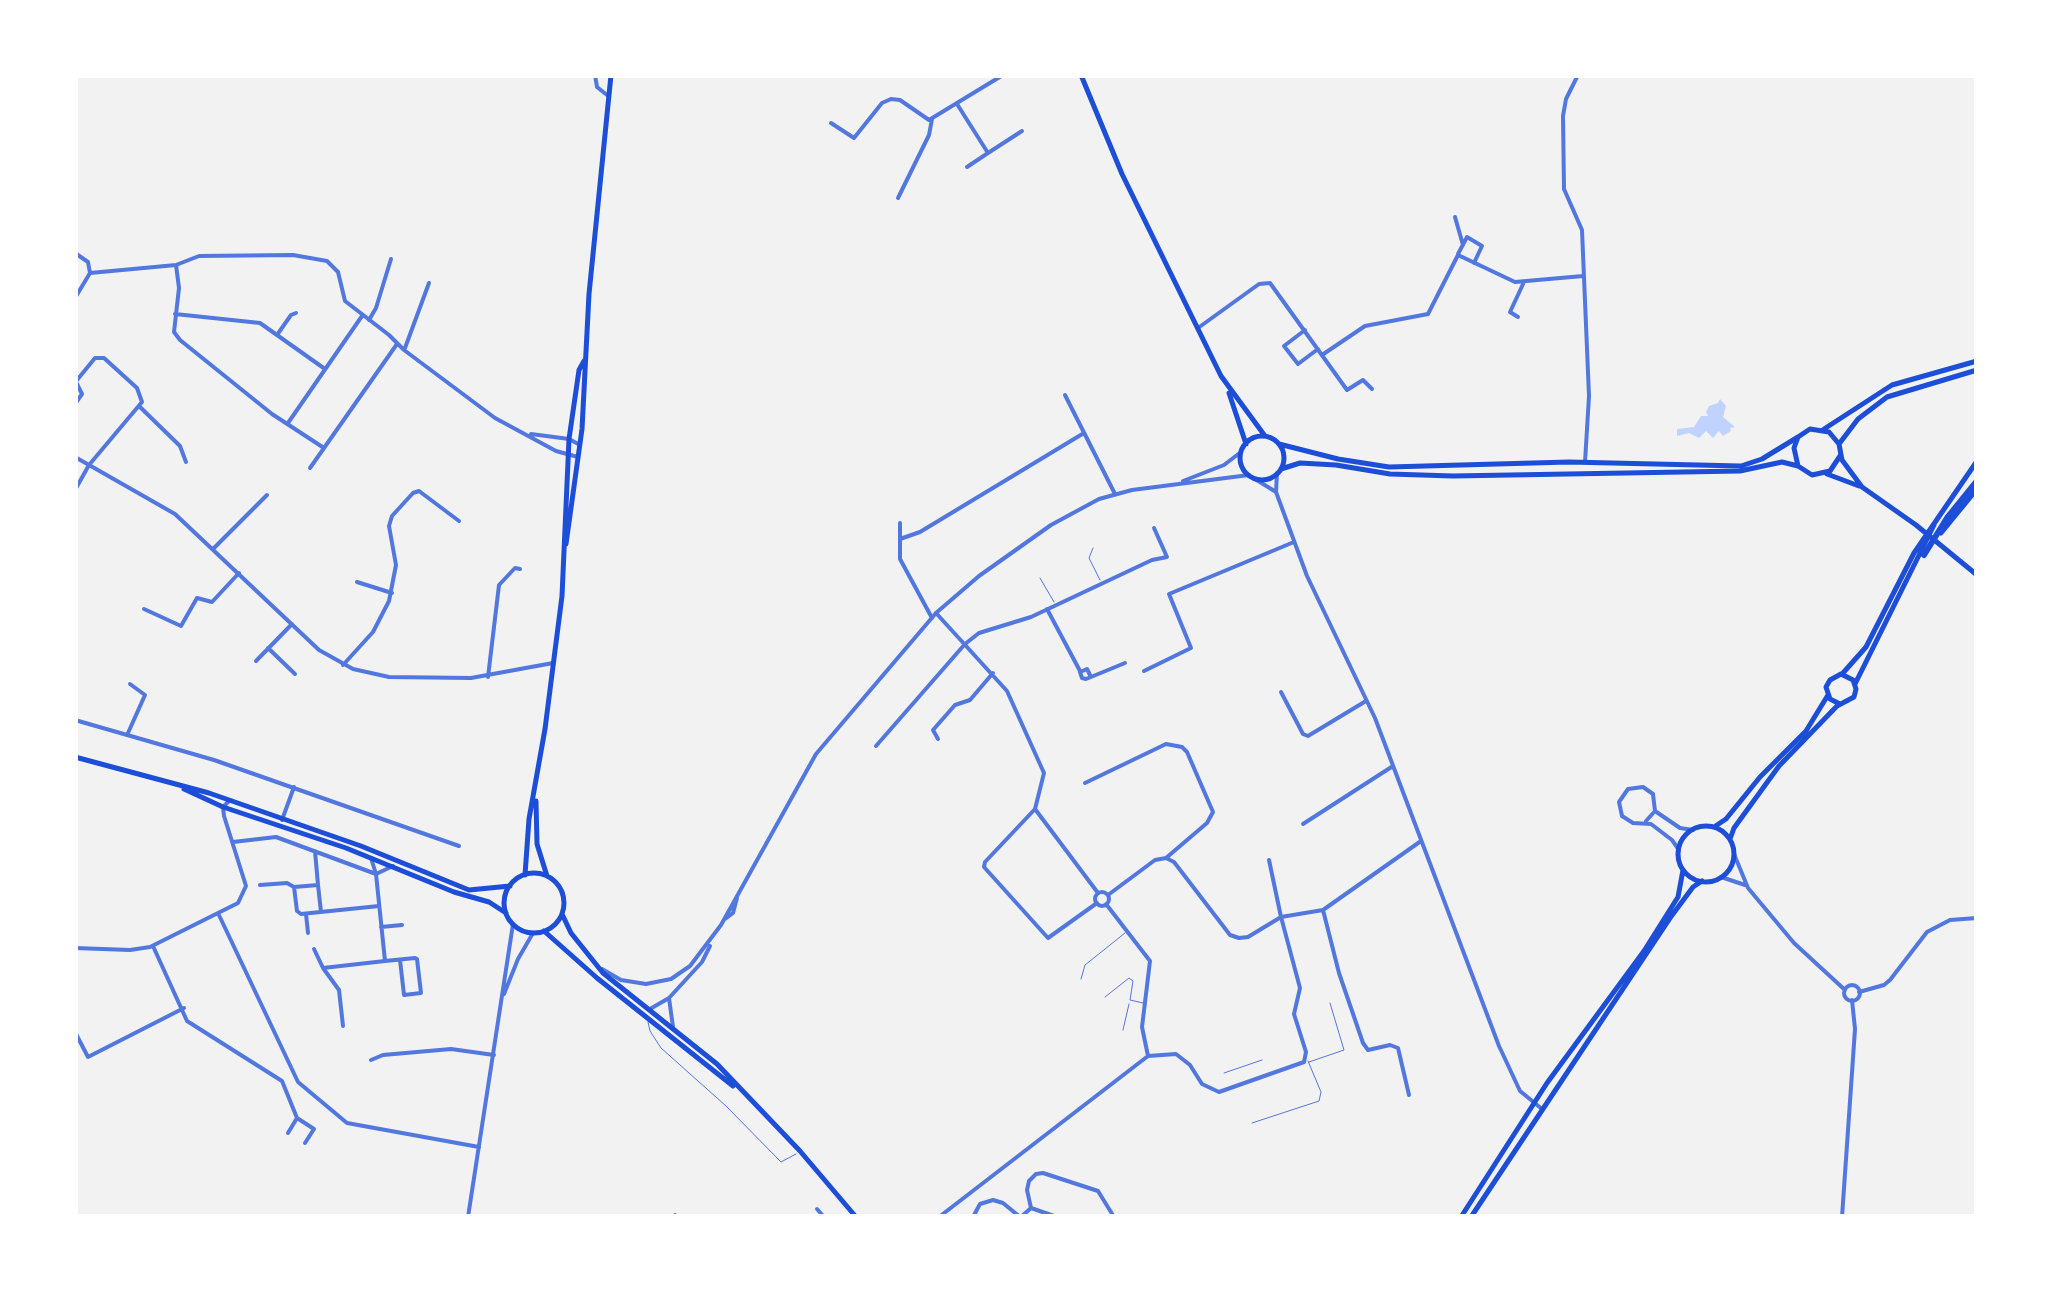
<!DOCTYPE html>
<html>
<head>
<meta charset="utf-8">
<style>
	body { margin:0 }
	#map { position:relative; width:2052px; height:1292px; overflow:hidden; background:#f2f2f2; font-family:"Fira Sans",sans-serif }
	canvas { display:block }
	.frame { position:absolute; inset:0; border:78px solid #fff; pointer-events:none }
</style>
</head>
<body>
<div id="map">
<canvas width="2052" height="1292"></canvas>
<div class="frame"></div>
</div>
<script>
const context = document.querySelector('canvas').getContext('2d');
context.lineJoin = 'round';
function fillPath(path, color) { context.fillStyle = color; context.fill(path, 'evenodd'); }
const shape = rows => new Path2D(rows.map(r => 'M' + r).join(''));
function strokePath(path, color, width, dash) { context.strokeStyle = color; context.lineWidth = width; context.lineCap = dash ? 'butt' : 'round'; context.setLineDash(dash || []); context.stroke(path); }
fillPath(shape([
	[1720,399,1726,406,1723,417,1735,427,1730,428,1731,431,1723,436,1719,431,1713,438,1706,431,1699,438,1689,433,1677,436,1677,429,1694,427,1701,416,1708,416,1706,412,1709,406,1718,403]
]), '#bfd3fe');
strokePath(shape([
	[1093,548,1089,558,1100,580],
	[1040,578,1054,602],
	[1081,979,1085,965,1125,933],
	[1105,997,1129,978,1133,981,1130,1000,1143,1003],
	[648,1022,650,1031,661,1048,726,1106,781,1162,796,1154],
	[1123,1030,1129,1004],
	[1309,1062,1344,1050,1330,1003],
	[1224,1073,1262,1060],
	[1252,1123,1319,1101,1321,1092,1308,1061]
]), '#5277de', 1);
strokePath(shape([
	[595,75,597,87,607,95],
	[1578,75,1566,99,1563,116,1564,189,1582,230,1589,396,1585,462],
	[957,104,988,153,1022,131],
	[831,123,854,138,882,103,891,99,900,100,929,120,1003,75],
	[967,167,988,153],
	[898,198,929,135,932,119],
	[1455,217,1463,245],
	[75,253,88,262,90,273,75,298],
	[1458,254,1467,237,1482,246,1474,263],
	[176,265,179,288,174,332,180,340,272,414,324,448],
	[90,273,176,265,199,256,293,255,327,261,338,272,345,301,389,335,404,350,495,418,556,451,578,457],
	[175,314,260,323,325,369],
	[1518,317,1510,312,1524,282],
	[369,320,376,308,391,259],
	[1198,328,1259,284,1270,283,1347,390,1363,380,1372,389],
	[1305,330,1284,346,1298,364,1318,349],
	[277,335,291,315,296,313],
	[405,348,429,283],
	[1322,355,1365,326,1428,314,1458,255,1515,282,1583,276],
	[75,380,82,394,75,404],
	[1065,395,1115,494],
	[140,407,180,446,186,462],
	[288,423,362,316],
	[531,434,569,439,580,445],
	[75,457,175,514,319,650,353,669,389,677,471,678,553,663],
	[310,468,397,344],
	[1277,473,1276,492,1307,576,1375,718,1499,1046,1520,1091,1542,1109],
	[1255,479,1276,492],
	[75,490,89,465,142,402,137,388,104,358,95,358,77,380],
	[900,523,900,559,932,618],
	[900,539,920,532,1084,433],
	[213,549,267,495],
	[357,582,392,593],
	[144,609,181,626,197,598,212,602,239,573],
	[1047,609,1080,671],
	[936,613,1007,691,1044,773,1035,809,985,862,984,867,1048,938,1097,903],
	[268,648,295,674],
	[256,661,292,624],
	[343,665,373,632,389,601,396,565,389,526,392,516,413,493,419,491,459,521],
	[1144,671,1191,648,1169,594,1294,542],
	[1090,675,1087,669,1080,672,1082,678,1086,679,1125,663],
	[488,677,499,585,515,568,520,569],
	[1281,692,1303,734,1308,736,1366,701],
	[75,720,214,760,459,846],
	[128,733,145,695,130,684],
	[938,739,933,730,955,705,970,700,993,673],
	[876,746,965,644,979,633,1031,617,1152,560,1167,557,1154,528],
	[1085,783,1166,744,1182,747,1187,752,1213,812,1207,823,1166,858],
	[1035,809,1098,893],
	[1655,811,1680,828,1693,830],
	[282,820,294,787],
	[1646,821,1655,811,1653,794,1643,787,1628,789,1619,802,1622,816,1633,823,1651,824,1672,840,1679,850],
	[1303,824,1393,766],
	[233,842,276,837,376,874,393,866],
	[315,851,318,885],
	[1734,854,1748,888,1794,943,1845,990],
	[371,858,376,874,385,961,415,958,417,959,421,993,404,995,400,960],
	[1721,877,1745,885],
	[260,885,287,883,294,887],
	'1095 899a7 7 0 1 1 14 0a7 7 0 1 1-14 0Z',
	[1108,895,1155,860,1166,858,1174,862,1230,935,1239,938,1248,937,1281,917,1323,910],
	[1106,904,1150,961,1142,1027,1148,1056],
	[321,912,318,885,294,887,297,911,301,914,379,906],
	[218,913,298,1082,347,1123,479,1147],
	[306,914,308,933],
	[381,927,402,925],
	[153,946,187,1021,282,1081,297,1118,288,1133],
	[75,948,130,950,150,947,238,903,246,886,224,816,223,807,230,800],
	[314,949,323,968,385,961],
	[323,968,339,990,343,1026],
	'1844 993a8 8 0 1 1 16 0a8 8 0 1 1-16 0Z',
	[1859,992,1884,985,1890,980,1927,932,1950,920,1977,918],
	[75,1032,88,1057,184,1008],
	[371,1060,383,1055,451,1049,494,1055],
	[1409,1095,1398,1048,1390,1045,1368,1050,1363,1043,1339,973,1323,910,1421,841],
	[297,1118,314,1129,305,1143],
	[1031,1208,1027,1190,1029,1181,1036,1174,1043,1173,1098,1191,1114,1217],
	[817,1209,824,1217],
	[675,1215,676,1217],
	[939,1217,1148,1056,1176,1054,1190,1065,1202,1084,1219,1092,1304,1062,1306,1052,1294,1014,1300,988,1281,917,1269,860],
	[973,1217,980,1204,993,1200,1003,1203,1020,1217],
	[1021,1217,1031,1208,1057,1217],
	[1842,1217,1855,1029,1852,1000]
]), '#5277de', 4);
strokePath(shape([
	[1183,481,1224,465,1241,452],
	[725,919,733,913,737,898],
	[602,969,621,980,646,984,671,979,690,966,721,925,816,754,936,613,979,576,1051,525,1099,499,1132,490,1249,475],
	[504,994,518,959,533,933],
	[669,998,673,1027],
	[650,1009,669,998,702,962,710,946],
	[468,1217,513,924]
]), '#5277de', 4);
strokePath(shape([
	[1081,75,1122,174,1221,376,1265,436],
	[1229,393,1246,444],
	[1824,429,1892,385,1977,361],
	'1240 458a22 22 0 1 1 44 0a22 22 0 1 1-44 0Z',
	[1279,444,1338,459,1389,467,1569,462,1741,466,1762,459,1798,437],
	[1839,444,1858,419,1887,397,1977,370],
	[1840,456,1830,471,1812,475,1798,466,1794,448,1798,437,1810,429,1829,432,1839,444,1842,460,1862,487,1916,525,1977,575],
	[1281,469,1300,463,1336,465,1390,474,1453,476,1740,471,1782,462,1798,466],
	[1827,474,1859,486],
	[1941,533,1977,489],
	[566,544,582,429,589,294,611,75],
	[1843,673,1866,647,1914,553,1977,461],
	[1855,684,1934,525],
	[75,757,209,793,361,846,469,890,510,886],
	[184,789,223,807,346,848,454,892,489,902,506,913],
	[536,801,537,844,547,876],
	'1678 854a28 28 0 1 1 56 0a28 28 0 1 1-56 0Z',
	[1714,827,1726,819,1760,777,1806,731,1828,695],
	[1730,839,1734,828,1779,766,1837,706,1854,697,1856,689,1853,680,1841,674,1830,680,1826,687,1830,699,1840,704],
	'504 903a30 30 0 1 1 60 0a30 30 0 1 1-60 0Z',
	[525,875,529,819,545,729,562,596,569,439,579,370,584,361],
	[562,914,571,933,603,973,717,1064,800,1151,856,1217],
	[544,931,597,978,733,1086],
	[1461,1217,1547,1083,1644,951,1678,897,1683,870],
	[1471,1217,1670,918,1693,887,1702,881]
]), '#1d4ed8', 5);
strokePath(shape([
	[1924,555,1947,518,1977,481]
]), '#1d4ed8', 6);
</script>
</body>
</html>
